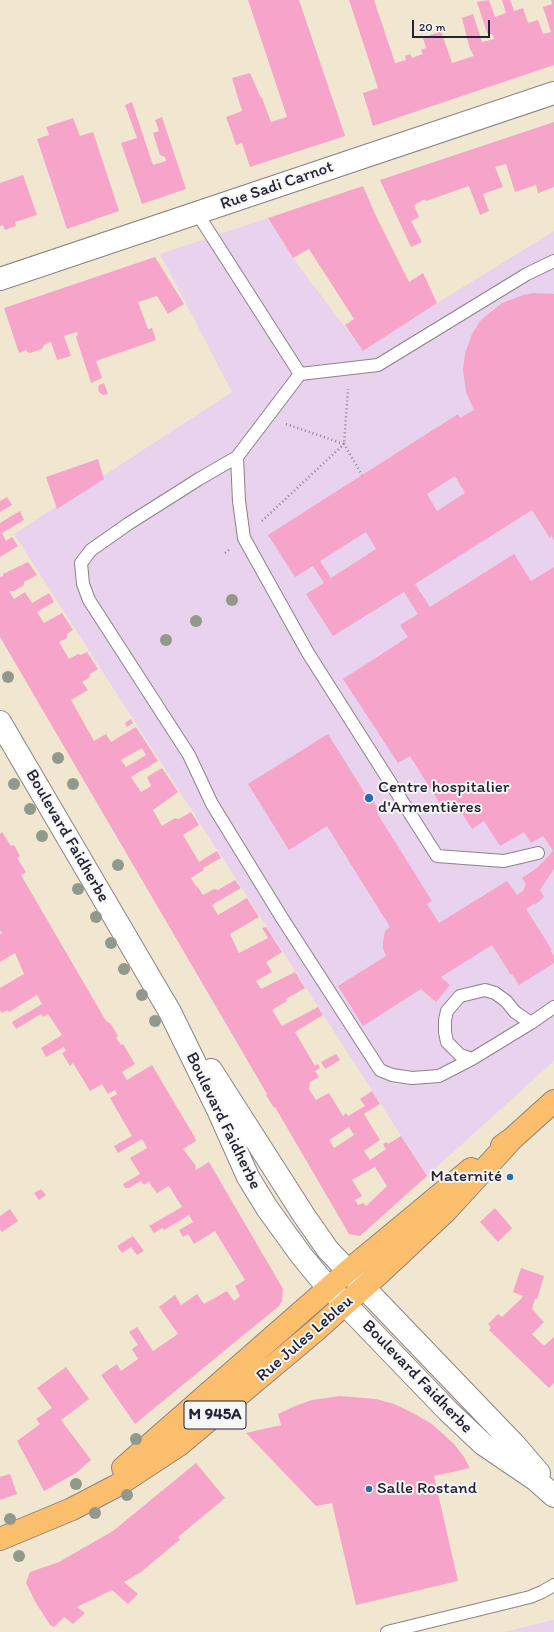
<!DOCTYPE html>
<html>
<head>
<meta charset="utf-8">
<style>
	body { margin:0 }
	#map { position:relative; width:554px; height:1632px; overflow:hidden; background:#f1e7d1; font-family:Itim,sans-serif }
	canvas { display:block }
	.scale { position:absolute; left:412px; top:20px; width:78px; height:18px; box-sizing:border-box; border:2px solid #22223b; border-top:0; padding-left:5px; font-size:12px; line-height:14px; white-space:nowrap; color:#22223b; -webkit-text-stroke:3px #f6f6f2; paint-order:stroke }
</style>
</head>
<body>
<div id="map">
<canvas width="554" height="1632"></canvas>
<div class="scale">20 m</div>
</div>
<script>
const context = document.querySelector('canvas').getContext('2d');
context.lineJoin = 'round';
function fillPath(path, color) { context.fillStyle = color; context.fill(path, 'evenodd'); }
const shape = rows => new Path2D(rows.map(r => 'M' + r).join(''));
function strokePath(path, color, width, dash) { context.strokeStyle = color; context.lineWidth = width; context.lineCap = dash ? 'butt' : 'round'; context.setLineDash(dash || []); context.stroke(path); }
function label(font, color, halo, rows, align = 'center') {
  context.font = font + ' Itim,sans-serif'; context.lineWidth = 4; context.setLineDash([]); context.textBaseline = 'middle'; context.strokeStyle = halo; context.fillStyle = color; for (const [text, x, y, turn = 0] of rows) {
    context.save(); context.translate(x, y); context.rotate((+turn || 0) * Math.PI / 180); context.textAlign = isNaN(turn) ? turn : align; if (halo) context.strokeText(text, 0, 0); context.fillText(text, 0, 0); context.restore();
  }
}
fillPath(shape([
	[268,218,293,258,363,351,421,313,554,231,554,1061,427,1176,14,534,232,392,160,254],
	[554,1620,554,1632,504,1632]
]), '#e9d2ed');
fillPath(shape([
	[248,0,299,0,345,136,250,167,242,143,236,145,226,117,242,111,232,78,250,73,261,98,262,98,271,122,287,117],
	[349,0,374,0,395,63,406,60,405,56,410,54,412,58,423,54,421,50,426,48,423,38,441,31,452,63,474,56,470,49,462,18,473,14,482,42,494,39,493,35,487,33,477,2,489,0,495,17,506,13,502,0,510,0,514,11,523,8,528,23,538,20,543,34,551,32,543,7,552,4,551,0,554,0,554,65,373,126,363,93,378,88],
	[132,102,153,165,166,161,165,157,160,155,153,133,159,131,155,120,162,117,186,189,142,204,121,143,137,138,125,105],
	[73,118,80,136,93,132,119,211,67,229,37,139,49,135,46,127],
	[554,122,554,187,538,193,536,185,515,192,506,164,495,167,503,187,483,194,489,211,480,215,469,186,426,201,425,199,414,205,419,217,411,221,422,242,411,247,380,180],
	[23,175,37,215,15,222,16,226,5,230,3,225,0,226,0,183],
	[363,186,376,216,409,282,423,273,437,303,363,351,345,325,354,319,309,249,293,258,268,218],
	[155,257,184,304,168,314,157,296,138,302,148,329,152,328,156,340,96,361,102,378,91,383,76,337,78,334,77,332,64,336,71,356,57,360,51,342,44,345,42,349,30,353,27,352,26,350,19,353,4,308],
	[533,293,554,294,554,541,551,535,550,538,532,510,415,584,430,607,514,554,531,581,554,567,554,869,540,890,544,897,535,905,535,903,526,909,552,950,550,950,554,956,554,963,519,985,512,974,511,975,492,945,441,977,450,985,436,1002,421,989,363,1026,338,986,386,956,383,948,383,942,385,931,390,927,327,826,289,850,248,784,328,734,369,800,372,799,380,812,377,813,432,901,427,904,439,923,507,881,517,895,523,891,526,884,522,878,537,868,553,851,543,836,531,843,524,832,500,846,484,821,472,829,459,808,447,815,410,756,398,763,343,679,408,637,400,625,418,614,404,592,333,636,306,594,324,583,313,566,295,577,268,535,458,414,460,418,474,410,466,392,463,370,465,354,472,334,481,320,502,303,523,295],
	[455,476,465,493,437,511,427,494],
	[366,532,376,549,331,578,320,561],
	[104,383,108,394,103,395,99,392,98,388,99,385],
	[98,459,104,479,57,509,46,477],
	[7,497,12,505,0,512,0,501],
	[20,511,24,520,2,533,6,541,12,537,18,546,0,557,0,523],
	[28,562,37,575,24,582,24,585,14,591,9,591,14,599,25,592,32,603,49,593,54,602,37,612,44,623,62,613,73,630,67,634,67,638,59,642,69,659,78,654,81,655,87,652,98,669,90,674,89,678,82,682,88,690,71,700,94,741,106,734,111,742,136,727,158,761,131,777,141,792,151,786,147,777,162,768,178,792,153,810,162,826,175,818,179,819,191,812,199,825,183,835,199,862,217,851,221,858,203,868,204,870,191,878,196,886,197,886,203,895,214,889,218,890,235,880,241,888,212,905,218,915,247,898,259,917,230,934,239,953,268,938,262,928,266,927,282,952,266,962,272,972,256,981,261,989,295,972,305,988,286,999,287,1001,272,1010,282,1026,318,1007,323,1015,295,1032,315,1066,318,1064,320,1068,315,1071,319,1077,310,1082,309,1089,316,1100,329,1093,343,1116,346,1113,348,1116,365,1106,360,1099,372,1091,380,1104,364,1114,380,1140,364,1151,370,1160,386,1149,383,1144,387,1142,388,1144,401,1136,427,1176,360,1236,349,1234,275,1107,274,1108,266,1095,267,1094,0,637,0,576,1,577,3,576,3,574],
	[142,748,146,755,126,767,121,760],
	[349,1127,354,1135,334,1148,329,1140],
	[375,1167,387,1186,366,1206,363,1203,358,1205,355,1200,362,1196,352,1180],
	[131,719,133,723,127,727,125,723],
	[2,832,11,846,14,845,20,856,17,858,26,872,21,875,106,1021,111,1024,118,1036,116,1038,121,1045,123,1044,135,1064,122,1072,127,1080,152,1065,194,1136,196,1141,183,1149,196,1166,195,1169,196,1170,209,1162,283,1289,282,1301,279,1306,135,1424,101,1375,117,1364,121,1371,138,1359,132,1349,138,1345,129,1332,137,1327,153,1351,178,1334,159,1307,175,1295,181,1305,197,1294,204,1304,227,1291,234,1301,240,1296,235,1286,245,1280,215,1231,194,1244,188,1234,183,1237,179,1230,193,1222,189,1215,164,1230,162,1228,154,1233,149,1226,182,1207,169,1186,157,1193,150,1184,150,1181,144,1185,141,1181,129,1188,125,1188,123,1184,140,1174,130,1158,147,1148,142,1139,118,1153,114,1146,132,1136,110,1098,117,1094,115,1090,108,1094,102,1084,90,1091,73,1063,70,1066,62,1053,66,1051,64,1047,46,1057,41,1048,62,1035,48,1014,43,1017,41,1014,16,1029,12,1022,42,1004,37,995,9,1012,7,1010,2,1013,0,1010,0,988,24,974,15,953,0,962,0,934,2,933,0,930,0,834],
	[336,1054,340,1060,325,1069,321,1062],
	[41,1189,46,1195,39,1200,34,1193],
	[495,1208,512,1228,498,1242,480,1222],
	[10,1209,18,1221,2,1232,0,1230,0,1216],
	[133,1236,144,1251,137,1255,131,1247,122,1253,117,1246],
	[521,1268,544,1276,537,1299,535,1299,532,1309,544,1322,532,1334,544,1346,554,1337,554,1383,549,1388,489,1330,491,1327,488,1324,498,1314,502,1317,521,1299,523,1296,513,1292],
	[66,1367,89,1399,61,1420,91,1460,76,1473,44,1491,17,1441,40,1424,36,1419,52,1408,37,1388],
	[340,1396,376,1399,394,1404,411,1412,432,1424,442,1433,454,1444,464,1457,470,1468,434,1476,458,1581,356,1605,332,1503,316,1506,246,1433,281,1425,278,1414,295,1406,312,1400],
	[196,1463,225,1498,178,1537,180,1540,177,1542,141,1572,124,1582,138,1594,128,1604,112,1590,77,1607,85,1613,73,1624,64,1617,54,1627,50,1625,36,1603,26,1583,30,1572,59,1562,113,1531],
	[10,1474,17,1494,0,1500,0,1477]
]), '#f6a4c9');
const service = shape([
	[197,213,300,374,237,457,199,479,128,524,91,550,81,563,83,584,89,600,189,755,212,804,282,918,380,1070,392,1075,412,1078,439,1076,472,1059,531,1023,515,1012,506,1001,495,993,485,990,460,996,447,1011,445,1020,445,1032,447,1042,460,1055,472,1059],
	[300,374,378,365,527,274,554,261],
	[237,457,239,501,244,538,308,653,437,856,504,861,538,853],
	[531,1023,554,1007],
	[387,1632,530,1597,542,1592,554,1585]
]);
const minor = shape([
	[0,279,554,93]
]);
const tertiary = shape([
	[0,722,170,1012,219,1112,248,1177,267,1208,301,1255,319,1277,448,1411,483,1444,536,1480,554,1496],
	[211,1070,303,1214,328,1250,514,1444,539,1473]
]);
const primary = shape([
	[502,1146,513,1138,554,1101],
	[123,1468,348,1271,471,1169],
	[0,1539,72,1509,118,1485,179,1445,315,1331,382,1271,446,1211,513,1138]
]);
strokePath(service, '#8a8486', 14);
strokePath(minor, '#8a8486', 24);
strokePath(tertiary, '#8a8486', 24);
strokePath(primary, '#8a8486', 24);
strokePath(shape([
	[286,424,344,444,348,389],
	[262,521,344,444,362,475],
	[225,553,230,549]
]), '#8a8486', 2.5, [1, 3]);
strokePath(service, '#fff', 12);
strokePath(minor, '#fff', 22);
strokePath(tertiary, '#fff', 22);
strokePath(primary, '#fabe6d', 22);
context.fillStyle = '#91988c';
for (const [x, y] of [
	[232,600],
	[196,621],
	[166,640],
	[8,677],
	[58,758],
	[14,784],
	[73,784],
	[30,809],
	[42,836],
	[118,865],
	[78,889],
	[96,917],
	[111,943],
	[124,969],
	[142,995],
	[155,1021],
	[136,1439],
	[76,1484],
	[127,1495],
	[95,1513],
	[10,1519],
	[19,1556]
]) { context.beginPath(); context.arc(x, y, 6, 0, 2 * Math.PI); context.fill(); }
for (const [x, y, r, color] of [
	[369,798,5,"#1f6fb2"],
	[510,1177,4,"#1f6fb2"],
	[369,1489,4,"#1f6fb2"]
]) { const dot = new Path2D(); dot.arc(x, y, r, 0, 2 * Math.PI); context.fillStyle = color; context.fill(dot); strokePath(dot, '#f6f6f2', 1.5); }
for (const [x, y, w] of [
	[215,1415,62]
]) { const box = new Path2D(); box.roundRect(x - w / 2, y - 14, w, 28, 3); context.fillStyle = '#f6f6f2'; context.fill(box); strokePath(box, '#22223b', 1); }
label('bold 16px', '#22223b', null, [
	["M 945A",215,1415]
]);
label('17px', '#22223b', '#f6f6f2', [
	["Rue Sadi Carnot",277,186,-19],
	["Boulevard Faidherbe",67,836,60],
	["Boulevard Faidherbe",223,1121,64],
	["Rue Jules Lebleu",305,1339,-41],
	["Boulevard Faidherbe",417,1377,46]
]);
label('17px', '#22223b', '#f6f6f2', [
	["Centre hospitalier",378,788],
	["d'Armentières",378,808],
	["Maternité",502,1177,"right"],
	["Salle Rostand",377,1489]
], 'left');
</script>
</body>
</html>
